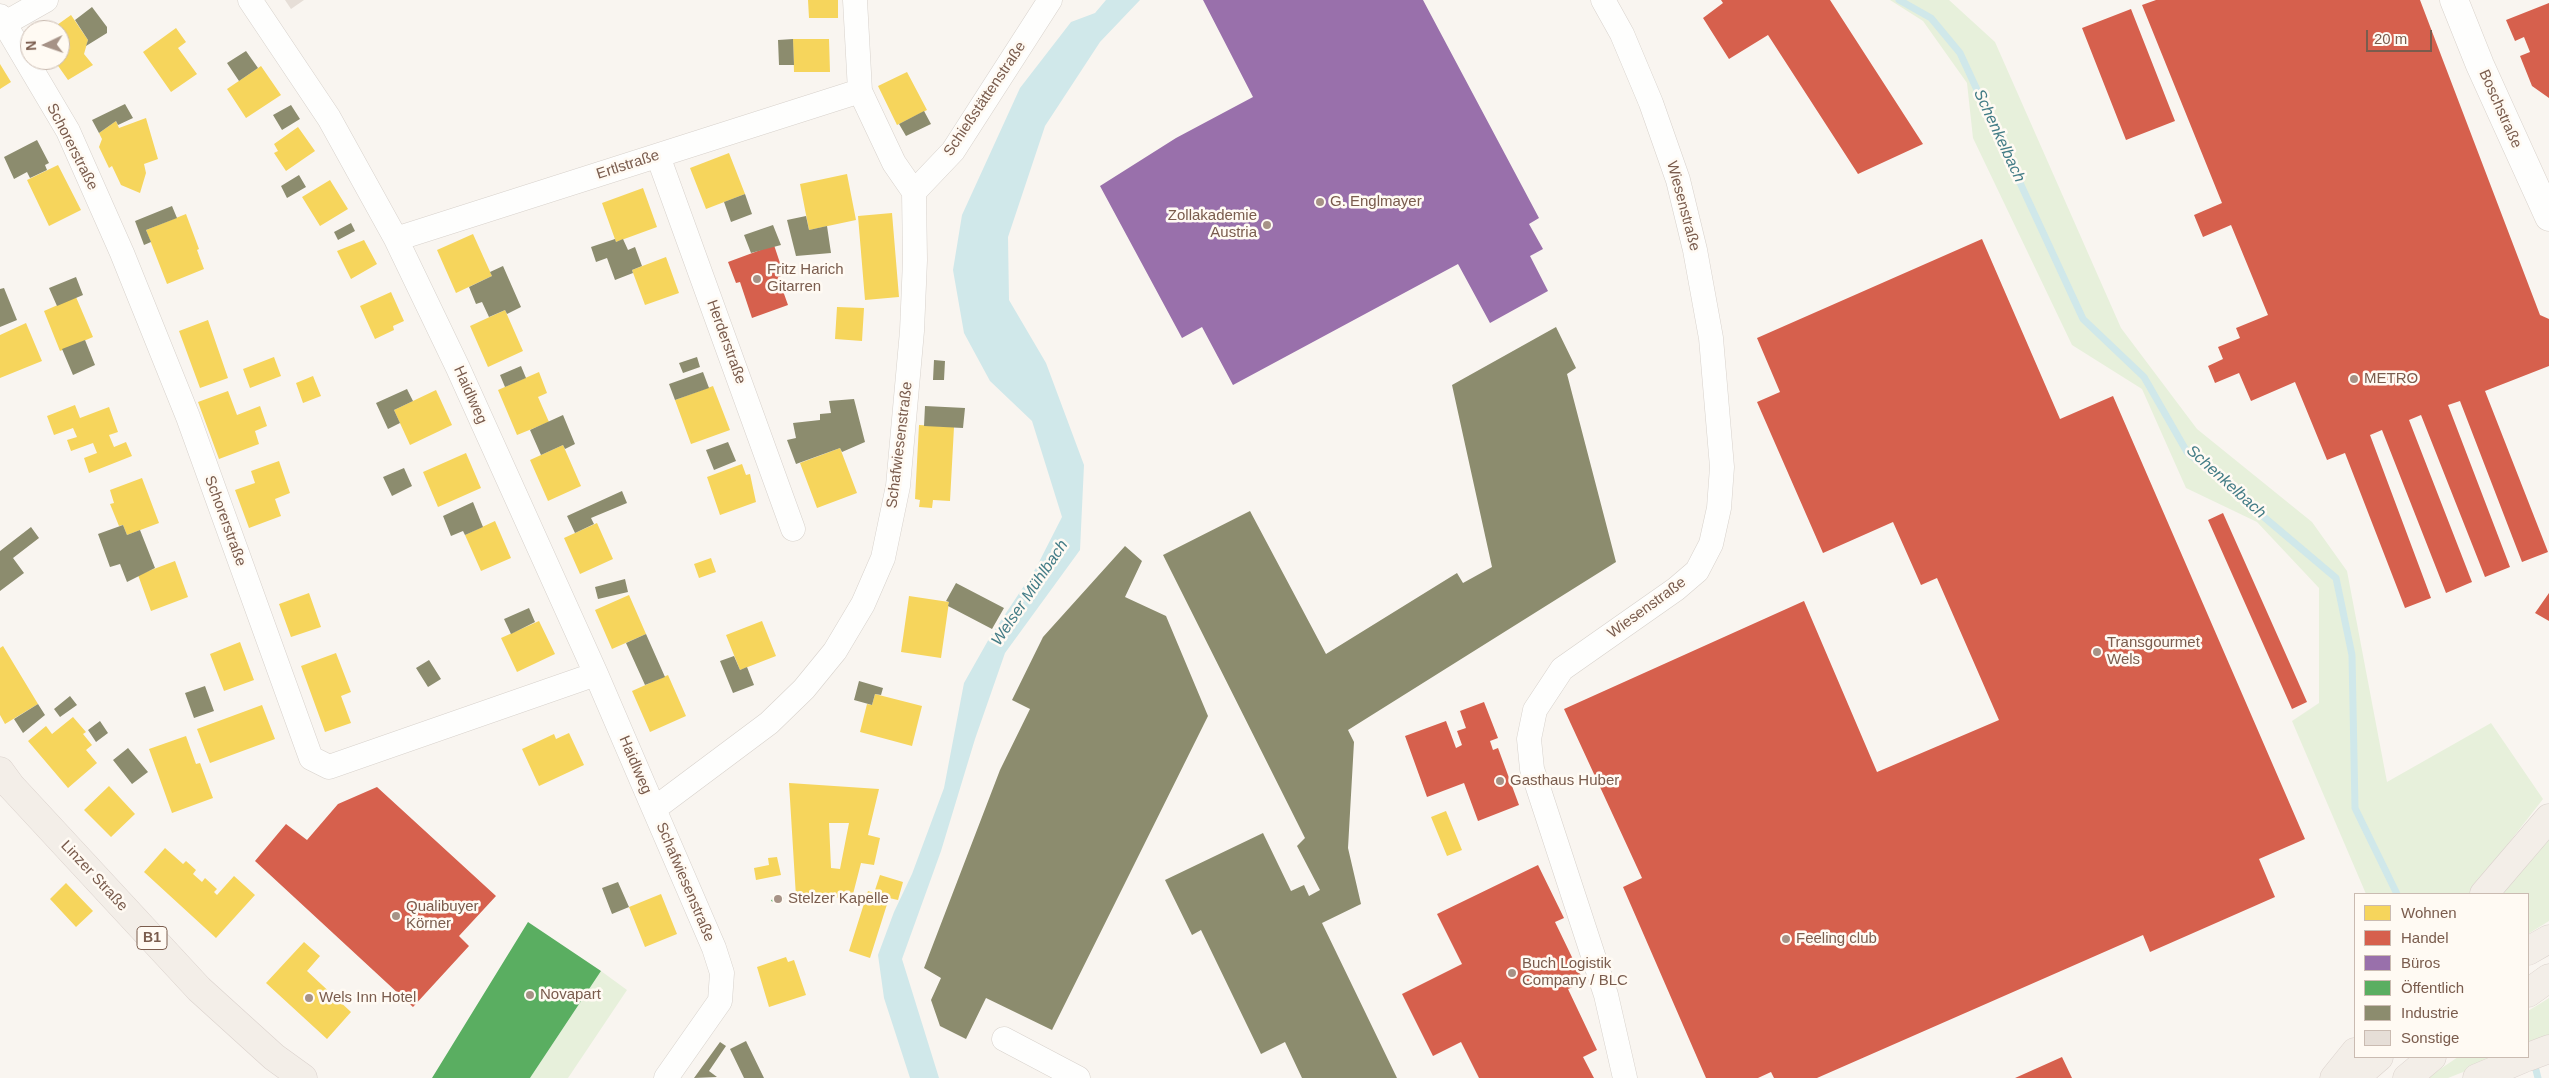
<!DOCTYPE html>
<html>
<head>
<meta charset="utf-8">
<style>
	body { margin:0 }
	#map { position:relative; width:2549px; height:1078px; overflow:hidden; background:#f9f5f0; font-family:Helvetica,sans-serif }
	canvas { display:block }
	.legend { position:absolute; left:2354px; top:893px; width:175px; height:165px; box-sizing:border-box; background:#fffaf3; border:1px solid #cabbb1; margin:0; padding:6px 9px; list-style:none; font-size:15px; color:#7a5c4d }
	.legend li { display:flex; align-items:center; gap:10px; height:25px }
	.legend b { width:25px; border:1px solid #cabbb1 }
	.north { position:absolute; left:20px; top:20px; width:50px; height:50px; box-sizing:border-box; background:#fffaf3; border:1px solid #cabbb1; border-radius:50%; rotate:267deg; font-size:14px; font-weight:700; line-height:20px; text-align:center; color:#7a5c4d }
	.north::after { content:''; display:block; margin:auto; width:18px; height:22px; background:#a69286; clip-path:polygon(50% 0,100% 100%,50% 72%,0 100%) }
	.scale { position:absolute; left:2366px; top:30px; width:66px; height:22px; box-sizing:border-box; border:2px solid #7a5c4d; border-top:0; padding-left:6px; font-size:15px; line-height:18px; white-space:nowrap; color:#7a5c4d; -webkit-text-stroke:4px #fffaf3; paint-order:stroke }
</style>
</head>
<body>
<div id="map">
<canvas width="2549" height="1078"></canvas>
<ul class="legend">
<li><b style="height:14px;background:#f6d55c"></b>Wohnen</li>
<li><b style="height:14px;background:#d6604d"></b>Handel</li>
<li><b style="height:14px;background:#9970ab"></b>Büros</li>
<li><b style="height:14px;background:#5aae61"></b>Öffentlich</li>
<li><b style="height:14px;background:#8c8c6e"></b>Industrie</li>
<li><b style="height:14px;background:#e6ded7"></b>Sonstige</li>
</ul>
<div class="north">N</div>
<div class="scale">20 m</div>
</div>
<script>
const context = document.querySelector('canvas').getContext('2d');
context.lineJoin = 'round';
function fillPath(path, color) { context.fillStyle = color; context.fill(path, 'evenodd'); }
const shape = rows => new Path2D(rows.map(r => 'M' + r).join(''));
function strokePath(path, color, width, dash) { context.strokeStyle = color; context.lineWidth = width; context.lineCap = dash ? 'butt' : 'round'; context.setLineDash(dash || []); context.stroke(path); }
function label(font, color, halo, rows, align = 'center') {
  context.font = font + ' Helvetica,sans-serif'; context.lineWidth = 5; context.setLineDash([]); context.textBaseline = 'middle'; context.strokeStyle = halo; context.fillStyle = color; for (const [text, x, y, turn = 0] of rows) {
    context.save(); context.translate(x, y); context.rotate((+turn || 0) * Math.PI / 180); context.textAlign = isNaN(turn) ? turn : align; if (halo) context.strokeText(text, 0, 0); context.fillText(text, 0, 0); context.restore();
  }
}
fillPath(shape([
	[1890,0,1949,0,1995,42,2121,328,2197,429,2312,522,2347,571,2387,782,2491,723,2543,799,2469,894,2366,894,2292,721,2319,703,2319,588,2257,522,2186,488,2142,389,2072,345,1973,138,1967,83,1923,21],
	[2549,837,2549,921,2528,934,2528,894,2502,894],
	[601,971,627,990,568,1078,530,1078],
	[2549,998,2549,1041,2528,1048,2528,1011],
	[2458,1057,2501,1057,2448,1078,2427,1078]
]), '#e7f0db');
fillPath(shape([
	[1106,0,1140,0,1100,42,1045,126,1008,237,1009,300,1046,363,1084,465,1080,550,1005,653,975,739,941,851,902,959,939,1078,910,1078,884,998,878,955,894,912,912,874,944,788,964,683,990,637,1036,568,1062,517,1032,421,990,381,964,333,953,270,962,215,1020,88,1071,22,1095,13]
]), '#d0e8ea');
fillPath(shape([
	[808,0,838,0,838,18,809,18],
	[71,15,88,40,84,54,93,65,68,80,54,60,60,60,60,30,50,30],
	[176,28,186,42,178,48,197,74,171,92,143,52],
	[793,39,829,39,830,72,794,72],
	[0,64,11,82,0,89],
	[261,66,281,95,246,118,227,89],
	[907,72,927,110,897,125,878,86],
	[146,118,158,159,144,164,146,173,140,193,121,185,112,166,109,168,99,147,102,139,99,133,116,121,119,128],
	[298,127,315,151,286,171,274,153,278,151,274,144],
	[729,153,745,194,706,209,690,168],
	[58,165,81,210,49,226,27,180],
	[847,174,856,220,809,230,800,184],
	[330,180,348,209,320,226,302,197],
	[643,188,657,227,616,242,602,203],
	[892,213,899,297,865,300,858,216],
	[186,214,199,249,197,250,204,269,167,284,146,230],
	[473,234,492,276,456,293,437,250],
	[364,240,377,264,351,279,337,251],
	[666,257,679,293,645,305,632,270],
	[391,292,404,321,393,326,394,330,375,339,360,306],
	[76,297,93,337,60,351,44,311],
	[837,307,864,308,862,341,835,339],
	[505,310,523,351,488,367,470,326],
	[208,320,228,378,200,388,179,331],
	[26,323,42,361,0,378,0,335],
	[274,357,281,376,250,388,243,369],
	[539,372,547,393,538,397,549,422,517,435,498,390],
	[313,376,321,396,303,403,296,383],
	[713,386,730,430,691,444,675,400],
	[436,390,452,425,410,445,394,410],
	[228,391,237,415,260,406,267,426,255,431,259,444,219,459,198,402],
	[75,405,80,418,109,407,118,432,109,435,114,447,126,442,132,456,89,473,84,458,97,453,93,443,71,451,67,440,77,437,73,428,54,435,47,416],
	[919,425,954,427,950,501,933,500,932,508,919,507,920,500,915,499],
	[563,445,581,486,548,501,530,460],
	[840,448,857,493,817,508,800,463],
	[466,453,481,488,438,507,423,472],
	[279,461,290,493,275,499,281,516,249,528,235,490,255,483,251,471],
	[742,464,746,475,750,474,756,502,720,515,707,477],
	[142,478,159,523,127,535,123,525,119,526,110,504,114,503,110,490],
	[495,521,511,558,481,571,465,535],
	[597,523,613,559,580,574,564,538],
	[711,558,716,572,699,578,694,564],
	[175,561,188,597,151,611,138,575],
	[309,593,321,627,291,637,279,604],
	[629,595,646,634,612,649,595,610],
	[909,596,949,602,941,658,901,652],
	[539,621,555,654,517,672,501,638],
	[762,621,776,656,740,670,726,635],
	[240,642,254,680,224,691,210,654],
	[3,646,38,704,5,724,0,715,0,648],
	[336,653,351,692,341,696,351,723,325,732,301,666],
	[668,675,686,716,650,732,632,691],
	[875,694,922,706,912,746,860,732,867,704,872,705],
	[262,705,275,739,210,763,197,729],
	[73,717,86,732,83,734,92,745,86,750,97,763,68,788,28,741,46,726,52,734],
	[569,733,584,765,539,786,522,749,554,734,556,739],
	[186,736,196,764,200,763,213,798,172,813,149,749],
	[789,783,879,789,868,835,880,838,874,865,861,863,852,898,796,897],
	[829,823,849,823,840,869,831,868],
	[109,786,135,814,111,837,84,810],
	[1446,811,1462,850,1447,856,1431,817],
	[165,848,183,864,186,861,196,870,193,874,202,882,205,878,217,889,214,892,217,895,234,876,255,895,216,938,144,872],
	[777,857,781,875,756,880,754,868,769,865,768,858],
	[880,875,903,882,898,900,889,898,870,958,849,951,868,891,874,893],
	[66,883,93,911,76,927,50,899],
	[661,894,677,934,645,947,629,907],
	[304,942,320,956,307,971,351,1012,327,1039,266,983],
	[786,957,788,962,794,960,806,995,769,1007,757,967]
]), '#f6d55c');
fillPath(shape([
	[1721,0,1830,0,1923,144,1858,174,1768,35,1729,59,1703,18,1723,3],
	[2156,0,2420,0,2540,315,2549,319,2549,366,2485,391,2548,552,2522,562,2460,401,2448,405,2510,567,2485,577,2421,415,2409,420,2472,582,2446,593,2382,430,2370,435,2431,598,2405,608,2345,453,2327,460,2295,382,2251,401,2239,373,2215,383,2208,366,2223,359,2218,347,2240,338,2236,328,2268,315,2231,225,2203,237,2194,215,2222,203,2142,5],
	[2549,3,2549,98,2532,86,2520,56,2530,52,2524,37,2515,41,2506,20],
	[2131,9,2175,121,2126,140,2082,28],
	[1982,239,2060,419,2113,396,2305,839,2259,859,2275,897,2150,952,2143,935,1817,1078,1774,1078,1771,1072,1758,1078,1706,1078,1623,887,1642,878,1564,709,1804,601,1877,772,1999,720,1937,578,1921,585,1893,522,1823,553,1757,402,1780,392,1757,338],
	[774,245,784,275,778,277,788,305,752,318,740,282,736,283,728,262],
	[2223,513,2307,702,2292,709,2208,520],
	[2549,593,2549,621,2535,613],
	[1484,702,1498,738,1490,741,1493,750,1498,748,1519,805,1478,821,1464,783,1427,797,1405,736,1446,721,1456,748,1462,745,1457,731,1466,728,1460,711],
	[377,787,496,896,459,936,469,946,413,1007,255,861,286,824,307,840,338,804],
	[1538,865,1564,918,1555,922,1584,982,1568,989,1597,1050,1583,1057,1594,1078,1479,1078,1461,1042,1433,1056,1402,994,1462,964,1437,914],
	[2062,1057,2072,1078,2015,1078]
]), '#d6604d');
fillPath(shape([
	[1203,0,1423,0,1539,218,1529,224,1543,249,1530,256,1548,291,1490,323,1458,264,1233,385,1202,327,1182,338,1100,186,1176,138,1253,97]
]), '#9970ab');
fillPath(shape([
	[775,894,784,898,781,904,771,901],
	[528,922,601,971,530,1078,432,1078]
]), '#5aae61');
fillPath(shape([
	[92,7,107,27,107,33,86,46,88,40,75,20],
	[793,39,794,65,779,65,778,40],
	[246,51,258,68,239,81,227,63],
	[125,104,133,118,118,125,116,121,99,133,92,120],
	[291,105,300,119,282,130,273,115],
	[924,111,931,124,906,136,899,124],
	[37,140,49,163,45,165,47,170,30,178,27,172,14,179,4,157],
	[299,175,306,187,287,198,281,186],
	[745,194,752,214,731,222,724,202],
	[172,206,177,218,146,230,151,242,144,245,135,221],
	[806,216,809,230,827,226,831,253,796,256,787,220],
	[351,223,355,231,338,240,334,232],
	[773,225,781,245,751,253,744,235],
	[615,239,616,242,623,239,628,250,635,247,642,266,632,270,633,273,615,280,607,258,596,262,591,247],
	[503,266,521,307,507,314,505,310,489,317,482,302,476,304,469,287,492,276,490,272],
	[76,277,83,295,57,306,49,288],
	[4,288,17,320,0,327,0,289],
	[1556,327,1576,368,1567,374,1616,562,1348,730,1354,742,1348,848,1361,904,1322,923,1397,1078,1302,1078,1285,1042,1261,1054,1201,930,1192,935,1165,880,1263,833,1291,891,1304,885,1309,896,1320,890,1297,846,1305,838,1163,555,1250,511,1326,654,1457,573,1463,583,1492,567,1452,385],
	[85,340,95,365,73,375,62,349],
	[697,357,700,367,683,373,679,363],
	[934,360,945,361,944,380,933,380],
	[521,366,526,378,505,387,500,375],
	[703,372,709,388,675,400,669,384],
	[407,389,413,401,394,410,400,423,388,429,376,403],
	[854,399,865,442,842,452,840,448,796,464,787,440,796,438,793,423,820,420,820,414,831,413,829,401],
	[925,406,965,408,963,428,924,426],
	[563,415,575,444,565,449,563,445,541,455,530,430],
	[728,442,736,461,714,470,706,450],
	[404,468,412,486,392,496,383,477],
	[622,491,627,503,591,518,594,524,575,533,567,516],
	[473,502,483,527,465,535,463,531,451,536,443,516],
	[123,525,127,535,140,530,155,568,127,582,120,564,110,567,98,534],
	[31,527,39,538,13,558,24,573,0,591,0,551],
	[1125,546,1142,561,1125,597,1166,616,1208,716,1052,1030,986,998,966,1039,940,1026,931,1000,941,978,924,968,1000,770,1030,709,1012,700,1043,637],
	[625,579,628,592,598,599,595,587],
	[956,583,1004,608,992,629,948,606,949,602,946,601],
	[529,608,535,622,511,634,504,619],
	[646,634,665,677,645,685,626,643],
	[734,656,740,670,747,667,754,685,733,693,720,661],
	[429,660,441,679,428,687,416,668],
	[859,681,883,688,881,695,875,694,872,705,854,700],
	[205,686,214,711,194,718,185,693],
	[70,696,77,705,60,717,54,709],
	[38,704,45,715,23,733,14,719],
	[100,721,108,733,96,742,88,730],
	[128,748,148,772,132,784,113,760],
	[618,882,629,907,612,914,602,888],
	[746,1041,764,1078,744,1078,730,1049],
	[720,1042,726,1046,709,1071,717,1077,694,1078]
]), '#8c8c6e');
strokePath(shape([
	[1899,0,1931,18,1960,53,2083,319,2144,377,2187,452,2336,578,2352,655,2355,808,2397,894],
	[2534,1062,2538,1078]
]), '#d0e8ea', 7);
fillPath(shape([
	[285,0,304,0,291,9]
]), '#e6ded7');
const street = shape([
	[250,0,329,118,396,239,458,368,596,674,654,809],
	[1603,0,1622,34,1651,103,1678,180,1695,250,1711,338,1722,467,1719,508,1711,544,1697,571,1676,589,1562,669,1535,710,1529,739,1532,769,1606,995,1625,1078],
	[0,16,68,131,122,253,188,417,311,758,329,767,596,674],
	[0,26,46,0],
	[658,156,793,529],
	[914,192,953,151,1050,0],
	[396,239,860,91],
	[1004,1039,1078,1078],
	[666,1078,720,1001,722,973,714,948,654,809,769,723,804,689,835,651,863,604,883,558,898,486,912,331,915,260,914,192,894,163,860,91,855,0]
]);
const secondary = shape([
	[2454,0,2480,65,2549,217]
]);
const primary = shape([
	[0,771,11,786,199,989,274,1057,303,1078],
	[2484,894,2549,818],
	[2528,951,2549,939],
	[2528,993,2549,978],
	[2528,1057,2549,1049],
	[2334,1078,2355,1052],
	[2355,1078,2379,1057],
	[2407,1078,2432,1057],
	[2477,1078,2527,1057]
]);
strokePath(street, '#d7d1cb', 25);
strokePath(secondary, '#d9d2cb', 29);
strokePath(primary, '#dad1cc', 29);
strokePath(street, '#fefefd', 24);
strokePath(secondary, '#fefefd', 28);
strokePath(primary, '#f3eee8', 28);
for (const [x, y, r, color] of [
	[1320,202,5,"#a69286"],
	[1267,225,5,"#a69286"],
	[757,279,5,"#a69286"],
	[2354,379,5,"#a69286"],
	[2097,652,5,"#a69286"],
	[1500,781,5,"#a69286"],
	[778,899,5,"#a69286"],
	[396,916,5,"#a69286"],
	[1786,939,5,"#a69286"],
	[1512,973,5,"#a69286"],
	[530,995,5,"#a69286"],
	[309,998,5,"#a69286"]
]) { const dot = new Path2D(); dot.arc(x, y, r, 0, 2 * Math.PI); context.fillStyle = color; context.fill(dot); strokePath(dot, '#fffaf3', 2); }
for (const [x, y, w] of [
	[152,938,30]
]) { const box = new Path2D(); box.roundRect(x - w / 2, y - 11.5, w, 23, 4); context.fillStyle = '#fffaf3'; context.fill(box); strokePath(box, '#7a5c4d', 1); }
label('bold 14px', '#7a5c4d', null, [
	["B1",152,938]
]);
label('15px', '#7a5c4d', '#fffaf3', [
	["Schießstättenstraße",985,99,-56],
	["Boschstraße",2500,109,66],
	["Schorerstraße",72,147,63],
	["Ertlstraße",628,165,-18],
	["Wiesenstraße",1683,206,75],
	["Herderstraße",726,342,70],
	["Haidlweg",470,395,66],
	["Schafwiesenstraße",900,445,-83],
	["Schorerstraße",225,521,70],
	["Wiesenstraße",1647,608,-36],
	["Haidlweg",635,765,67],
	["Linzer Straße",94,876,47],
	["Schafwiesenstraße",685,882,67]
]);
label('15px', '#7a5c4d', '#fffaf3', [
	["G. Englmayer",1330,202],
	["Zollakademie",1257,216,"right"],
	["Austria",1257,233,"right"],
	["Fritz Harich",767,270],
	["Gitarren",767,287],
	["METRO",2364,379],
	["Transgourmet",2107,643],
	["Wels",2107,660],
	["Gasthaus Huber",1510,781],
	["Stelzer Kapelle",788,899],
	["Qualibuyer",406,907],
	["Körner",406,924],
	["Feeling club",1796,939],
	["Buch Logistik",1522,964],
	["Company / BLC",1522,981],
	["Novapart",540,995],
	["Wels Inn Hotel",319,998]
], 'left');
label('italic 16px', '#437c86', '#fffaf3', [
	["Schenkelbach",1999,136,65],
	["Schenkelbach",2226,482,42],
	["Welser Mühlbach",1030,593,-56]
]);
</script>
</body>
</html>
